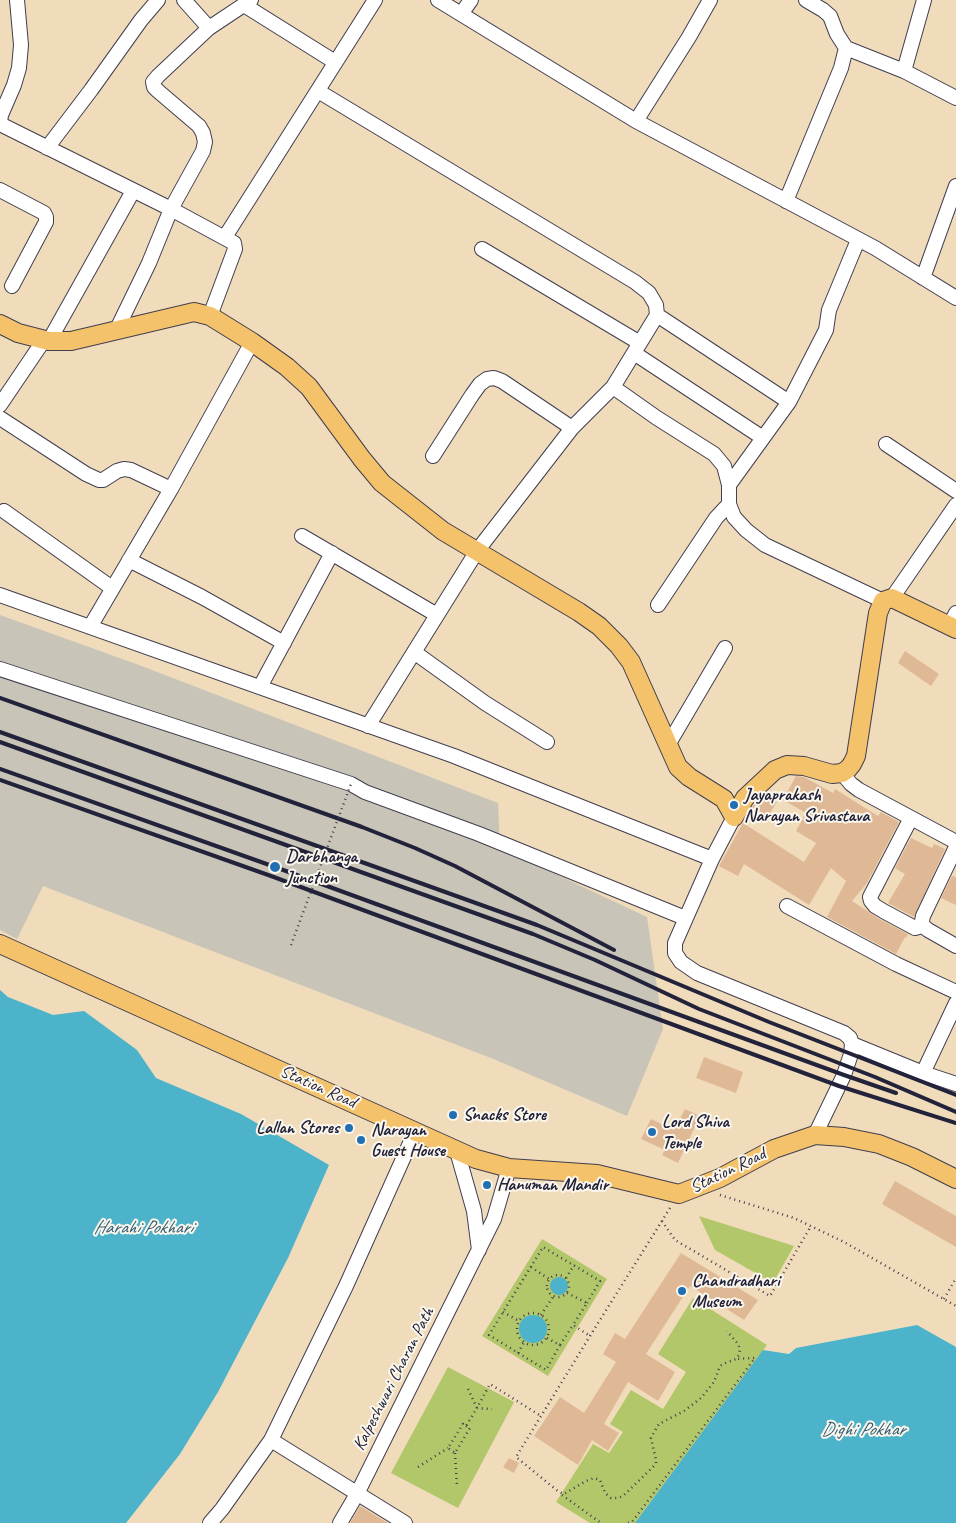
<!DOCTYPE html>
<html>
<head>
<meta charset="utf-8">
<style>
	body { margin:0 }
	canvas { display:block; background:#f0dcbb }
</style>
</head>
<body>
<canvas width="956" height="1523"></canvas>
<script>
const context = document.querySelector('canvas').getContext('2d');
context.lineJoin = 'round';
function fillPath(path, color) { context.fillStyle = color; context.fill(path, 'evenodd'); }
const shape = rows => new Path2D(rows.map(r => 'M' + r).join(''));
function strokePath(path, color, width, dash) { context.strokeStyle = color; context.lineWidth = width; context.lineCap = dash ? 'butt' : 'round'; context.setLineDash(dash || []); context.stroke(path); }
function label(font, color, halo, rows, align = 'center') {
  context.font = font + ' Caveat,sans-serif'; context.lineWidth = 4; context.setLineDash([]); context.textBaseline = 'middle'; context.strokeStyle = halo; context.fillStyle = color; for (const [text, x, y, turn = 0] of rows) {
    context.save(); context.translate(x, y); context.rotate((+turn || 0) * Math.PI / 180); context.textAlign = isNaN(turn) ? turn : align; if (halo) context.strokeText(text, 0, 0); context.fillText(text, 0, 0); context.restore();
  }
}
fillPath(shape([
	[0,615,139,665,498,803,500,848,647,917,663,1029,627,1116,491,1058,43,886,17,939,0,930]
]), '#c8c4b8');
fillPath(shape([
	[699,1216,794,1246,773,1283,715,1250],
	[542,1239,607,1279,548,1376,482,1336],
	[693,1298,767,1345,635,1523,590,1523,556,1502,593,1444,609,1453,623,1432,610,1424,631,1390,663,1409,686,1372,658,1354],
	[448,1367,514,1402,458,1508,391,1473]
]), '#b2c66a');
fillPath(shape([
	[0,990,8,997,53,1015,84,1011,137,1050,156,1078,241,1114,329,1165,288,1258,218,1392,180,1454,126,1523,0,1523],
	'550 1286a9 9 0 1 1 18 0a9 9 0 1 1-18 0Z',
	'519 1329a14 14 0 1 1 28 0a14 14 0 1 1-28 0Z',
	[917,1325,956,1347,956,1523,635,1523,763,1350,789,1354,796,1348]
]), '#4cb3ca');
fillPath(shape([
	[905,651,939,674,931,686,898,663],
	[796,776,804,777,833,793,835,789,878,816,881,812,899,822,867,883,852,901,881,920,908,934,906,938,905,937,896,954,827,917,846,881,831,868,809,905,744,864,738,876,719,866,743,823,804,862,816,843,796,831,806,813,783,800],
	[765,794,777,802,768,816,752,807],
	[911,838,932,848,934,844,945,849,914,917,888,903,905,874,895,868],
	[952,876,956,877,956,905,941,898],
	[704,1057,743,1072,736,1093,696,1078],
	[685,1109,700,1116,678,1163,662,1155,665,1150,641,1139,651,1119,674,1130],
	[895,1181,956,1216,956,1247,882,1204],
	[681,1253,758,1300,744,1320,690,1286,646,1354,675,1372,658,1401,628,1382,604,1424,619,1433,608,1451,592,1440,578,1465,534,1436,560,1397,584,1413,616,1362,603,1354,615,1333,625,1339],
	[509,1458,519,1463,514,1473,503,1467],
	[360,1506,388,1523,350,1523]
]), '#dfb996');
const minor = shape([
	[184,0,209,28],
	[438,0,636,121,875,248,956,298],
	[244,5,335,62],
	[461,14,471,0],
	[846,48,904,71,956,98],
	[904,71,924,0],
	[318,91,635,282,649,293,656,305,657,315,613,387,572,428,477,551,368,726],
	[636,121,689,37,710,0],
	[0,123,1,115,14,85,19,68,21,45,17,0],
	[0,124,171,209,234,243,235,249,210,316],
	[47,148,91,90,141,20,158,0],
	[0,190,44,213,46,217,46,222,12,286],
	[786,201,841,68,846,48,837,34,830,16,823,10,806,0],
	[225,237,375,0],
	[482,249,640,343],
	[923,278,956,186],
	[657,315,789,402],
	[117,329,149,263,171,209,203,151,205,142,203,133,199,126,158,91,154,87,153,82,158,76,209,28,251,0],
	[49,341,133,191],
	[634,353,763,438],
	[613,387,657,418,714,454,724,466,729,485,729,504,734,517,746,530,765,545,883,601],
	[0,405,44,340],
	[0,418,86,474,99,480,103,480,117,471,124,469,131,470,171,489],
	[886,444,956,491],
	[433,456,472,395,480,384,487,379,494,378,502,381,572,428],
	[729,485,789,402,826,330,829,310,858,240],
	[4,511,112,588],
	[302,536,437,615],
	[129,560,202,597,284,643],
	[0,595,454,756,712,859],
	[892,598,956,505],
	[658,605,716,518,729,504],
	[949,626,956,613],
	[90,627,171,489,252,342],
	[414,652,485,703,547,742],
	[0,669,351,784,365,792,479,834,685,918],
	[260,687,332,553],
	[668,745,725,648],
	[842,773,851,784,859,790,956,842],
	[734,817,712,859,675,943,675,953,681,962,697,973,844,1033,850,1038,852,1044,923,1073,956,1084],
	[911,818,870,897,871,901,875,906,885,912,915,928,923,926],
	[956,847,923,916,922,921,923,926,928,930,956,946],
	[787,906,896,964,956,992],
	[923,1073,956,1003],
	[815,1135,844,1075,851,1054,852,1044],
	[457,1151,474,1211,479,1250],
	[271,1440,405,1523],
	[210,1523,222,1509,271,1440,346,1286,415,1132],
	[340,1523,357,1494,494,1219,509,1168]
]);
const major = shape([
	[0,324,18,333,49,341,71,341,194,312,210,316,252,342,287,367,309,387,362,459,382,483,443,531,579,612,599,626,619,646,631,662,678,767,689,777,724,799,734,817],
	[734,817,745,798,775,770,787,765,804,766,832,774,842,773,848,769,852,764,856,756,878,613,883,601,892,598,956,629],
	[0,944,476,1159,509,1168,597,1174,679,1194,720,1178,774,1149,815,1135,844,1137,879,1144,912,1157,956,1179]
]);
strokePath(minor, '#413e4e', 16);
strokePath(major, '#413e4e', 20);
strokePath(shape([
	[720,1195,794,1218,844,1242,956,1306],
	[670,1208,590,1336,516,1457,559,1492,564,1494,586,1481,594,1478,600,1480,605,1493,611,1498,618,1498,623,1496,656,1464,656,1460,651,1438,657,1427,659,1424,684,1411,701,1398,714,1382,720,1366,723,1364,736,1359,739,1355,740,1349,738,1344,727,1331],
	[662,1221,675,1240,770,1296,811,1226],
	[531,1267,549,1279],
	'547 1286a11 11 0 1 1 22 0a11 11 0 1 1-22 0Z',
	[566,1278,574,1265],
	[567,1293,587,1303,573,1325],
	[944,1299,956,1278],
	[503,1312,519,1321],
	'517 1329a16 16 0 1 1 32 0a16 16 0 1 1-32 0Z',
	[541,1315,553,1297],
	[547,1338,560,1345,573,1325,590,1336],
	[560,1345,546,1370,489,1335,543,1247,600,1281,587,1303],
	[518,1353,524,1342],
	[468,1389,477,1408,490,1384,541,1416],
	[466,1426,470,1428,455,1453,448,1448,463,1424,466,1426,477,1408,492,1409],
	[455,1453,457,1487],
	[418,1467,448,1448],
	[562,1495,601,1523],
	[628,1523,632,1522,755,1358,736,1359]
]), '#413e4e', 2.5, [1, 4]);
strokePath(minor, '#fff', 14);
strokePath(major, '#f4c26a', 18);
strokePath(shape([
	[0,698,362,827,415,848,455,866,614,950],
	[0,732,537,925,769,1022,956,1095],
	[0,742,533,934,595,960,699,1009,875,1077,956,1112],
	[0,769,275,867,844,1075,896,1093],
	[0,780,271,876,839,1086,956,1123]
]), '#22223b', 4);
strokePath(shape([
	[291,945,351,784]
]), '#413e4e', 2.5, [1, 4]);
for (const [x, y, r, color] of [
	[734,805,5,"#1f6fb2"],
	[275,867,6,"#1f6fb2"],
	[453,1115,5,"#1f6fb2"],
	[349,1128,5,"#1f6fb2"],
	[652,1132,5,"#1f6fb2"],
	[361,1140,5,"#1f6fb2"],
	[487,1185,5,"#1f6fb2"],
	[682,1291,5,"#1f6fb2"]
]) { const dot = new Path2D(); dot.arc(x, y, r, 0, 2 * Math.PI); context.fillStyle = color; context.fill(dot); strokePath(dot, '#fbf7ec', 2); }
label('bold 18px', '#22223b', '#fbf7ec', [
	["Jayaprakash",744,795],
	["Narayan Srivastava",744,816],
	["Darbhanga",286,857],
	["Junction",286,878],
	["Snacks Store",463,1115],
	["Lord Shiva",662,1122],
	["Temple",662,1143],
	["Lallan Stores",339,1128,"right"],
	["Narayan",371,1130],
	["Guest House",371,1151],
	["Hanuman Mandir",497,1185],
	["Chandradhari",692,1281],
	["Museum",692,1302]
], 'left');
label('18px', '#22223b', '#fbf7ec', [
	["Station Road",318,1087,24],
	["Station Road",728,1171,-26],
	["Kalpeshwari Charan Path",394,1379,-63]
]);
label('italic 19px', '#335c74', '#fbf7ec', [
	["Harahi Pokhari",143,1228],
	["Dighi Pokhar",863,1430]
]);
</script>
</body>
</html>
